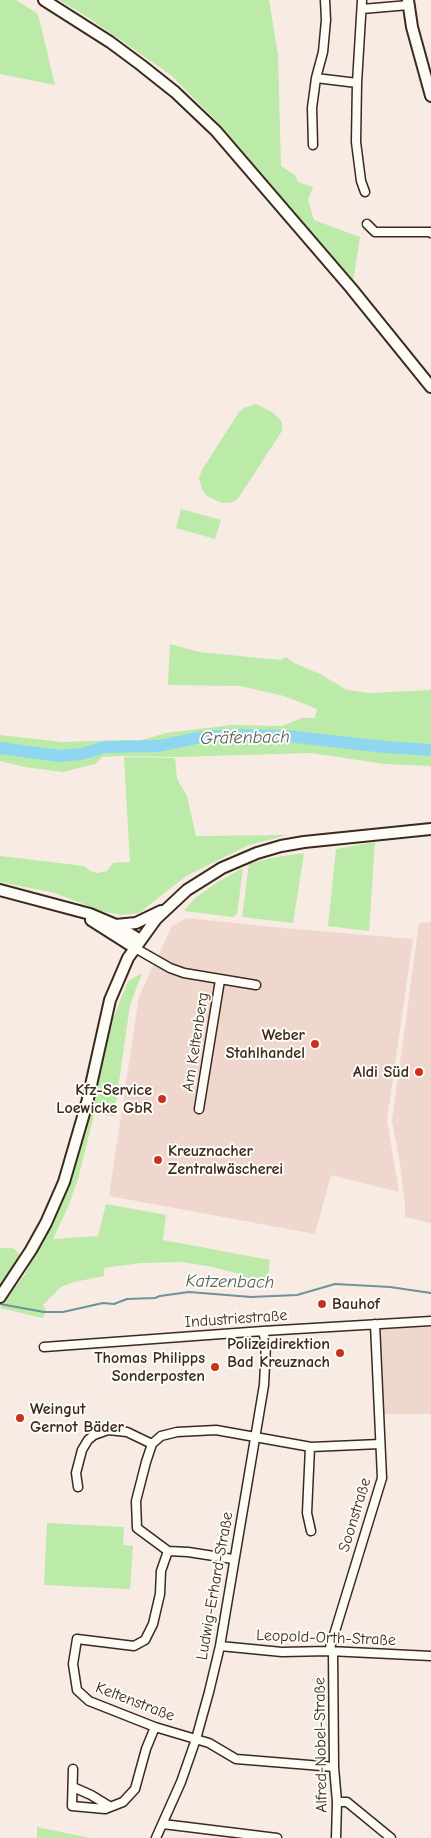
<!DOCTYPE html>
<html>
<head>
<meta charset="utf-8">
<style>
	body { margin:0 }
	canvas { display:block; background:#f7ebe4 }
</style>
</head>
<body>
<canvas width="431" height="1838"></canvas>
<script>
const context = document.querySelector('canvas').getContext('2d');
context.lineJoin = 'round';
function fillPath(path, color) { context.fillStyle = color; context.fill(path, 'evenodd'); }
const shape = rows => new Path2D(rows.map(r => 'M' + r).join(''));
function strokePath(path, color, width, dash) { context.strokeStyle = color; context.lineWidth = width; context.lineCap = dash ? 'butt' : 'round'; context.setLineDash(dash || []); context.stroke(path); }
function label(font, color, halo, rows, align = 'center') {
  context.font = font + ' "Comic Neue",sans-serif'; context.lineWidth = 4; context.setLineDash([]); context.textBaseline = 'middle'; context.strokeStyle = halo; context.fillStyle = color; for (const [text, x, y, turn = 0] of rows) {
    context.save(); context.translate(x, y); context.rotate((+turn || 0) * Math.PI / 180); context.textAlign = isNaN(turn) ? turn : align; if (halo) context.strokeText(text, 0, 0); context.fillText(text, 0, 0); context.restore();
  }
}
fillPath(shape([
	[187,918,283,928,413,939,387,1120,399,1192,331,1175,315,1234,109,1196,139,996,172,926],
	[431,922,431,1223,405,1217,405,1203,400,1164,392,1121,419,923],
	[431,1327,431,1414,383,1414,379,1328]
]), '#f0d7cd');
fillPath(shape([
	[0,0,16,0,38,14,55,85,0,74],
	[59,0,269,0,278,55,281,166,295,175,298,182,313,187,308,200,314,220,360,237,353,282,347,273,344,274,222,127,172,76,89,18],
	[256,404,272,412,279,418,282,423,282,431,239,497,234,502,222,503,207,496,202,490,199,478,202,470,239,412,244,408],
	[181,509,221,520,215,539,176,528],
	[170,644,199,652,280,660,286,657,294,663,320,674,347,690,369,693,431,690,431,766,385,764,311,753,176,757,119,756,102,757,95,764,63,772,25,767,0,761,0,735,63,742,125,740,139,741,166,733,232,725,282,726,302,718,315,718,317,709,284,696,240,686,168,685],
	[124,757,175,758,177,779,187,796,196,836,288,835,249,845,206,866,186,876,139,913,121,915,101,911,55,893,0,882,0,856,84,866,90,871,97,873,107,871,113,863,130,862],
	[375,842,369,931,328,926,336,849],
	[304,853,293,923,242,917,249,864,271,858],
	[243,868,237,914,233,917,184,911,196,897,218,882],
	[142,973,130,1005,114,1116,90,1113,107,1034,128,981],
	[89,1114,94,1115,78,1179,68,1207,53,1239,98,1236,106,1204,166,1215,163,1240,270,1260,267,1288,239,1274,213,1267,182,1262,141,1263,104,1268,104,1276,74,1282,61,1287,43,1305,46,1310,43,1318,0,1308,25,1274,53,1222,72,1180],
	[0,1248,12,1248,16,1250,20,1256,0,1285],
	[47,1523,124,1527,123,1545,133,1546,130,1589,44,1585],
	[37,1827,90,1838,37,1838]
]), '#bbeaa9');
strokePath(shape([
	[0,1304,44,1312,63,1312,103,1303,114,1304,127,1299,155,1298,160,1296,189,1292,251,1297,297,1295,335,1284,390,1287,431,1293]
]), '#6d929c', 2);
strokePath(shape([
	[0,748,60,756,81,754,105,747,159,746,202,737,234,735,286,736,385,747,431,750]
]), '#8fd7f0', 12);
const street = shape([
	[362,0,357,83,356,142,361,181,365,192],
	[362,9,409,5],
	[316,78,357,83],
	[313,145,312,108,316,78,323,52,326,20,325,0],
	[367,224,375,232,430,232,431,233],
	[135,948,170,968,184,973,256,985],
	[199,1109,220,980],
	[44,1347,263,1331,431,1321],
	[310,1447,307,1513,311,1531],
	[78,1487,76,1473,82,1450,88,1440,94,1435,108,1430,127,1432,152,1444],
	[168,1551,161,1571,160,1594,153,1624,145,1640,134,1646,77,1639,73,1664,77,1690,89,1701,155,1727,209,1743,236,1759,334,1767],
	[168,1551,137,1528,136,1501,146,1462,152,1444,161,1436,177,1432,216,1430,311,1447,380,1444],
	[168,1551,188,1552,233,1559],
	[220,1646,282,1652,329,1651,431,1656],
	[329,1651,382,1478,375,1324],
	[333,1651,334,1767,337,1802,336,1838],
	[73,1769,72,1806,105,1809,123,1802,135,1789,146,1749,155,1727],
	[73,1787,91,1795,109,1806],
	[337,1802,347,1802,391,1838],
	[163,1824,277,1838],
	[156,1838,181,1782,196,1739,209,1692,220,1646,264,1385,266,1344,263,1331]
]);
const secondary = shape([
	[44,0,110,42,141,65,175,92,216,131,351,288,431,387],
	[408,0,412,27,431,96],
	[0,890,90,914,116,925,140,940],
	[91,920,135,948],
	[116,925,136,923,161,911],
	[0,1297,31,1250,46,1223,64,1182,87,1103,110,1000,128,958,156,919,187,890,222,868,257,853,281,846,304,842,431,829]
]);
strokePath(street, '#3b2a1e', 11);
strokePath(secondary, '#3b2a1e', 14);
strokePath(street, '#fdfcf7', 8);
strokePath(secondary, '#fdfcf7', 10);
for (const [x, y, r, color] of [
	[315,1044,5,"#c8321e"],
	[419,1072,5,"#c8321e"],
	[162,1099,5,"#c8321e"],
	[158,1160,5,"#c8321e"],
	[322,1304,5,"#c8321e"],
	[340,1353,5,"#c8321e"],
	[215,1367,5,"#c8321e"],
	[20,1418,5,"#c8321e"]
]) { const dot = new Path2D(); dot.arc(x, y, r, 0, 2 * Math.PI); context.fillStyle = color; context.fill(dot); strokePath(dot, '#fdfcf7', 2); }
label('bold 16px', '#3b2a1e', '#fdfcf7', [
	["Weber",305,1035],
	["Stahlhandel",305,1053],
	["Aldi Süd",409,1072],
	["Kfz-Service",152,1090],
	["Loewicke GbR",152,1108],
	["Kreuznacher",168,1151,"left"],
	["Zentralwäscherei",168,1169,"left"],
	["Bauhof",332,1304,"left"],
	["Polizeidirektion",330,1344],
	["Bad Kreuznach",330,1362],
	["Thomas Philipps",205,1358],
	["Sonderposten",205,1376],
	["Weingut",30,1409,"left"],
	["Gernot Bäder",30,1427,"left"]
], 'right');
label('16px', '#3b2a1e', '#fdfcf7', [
	["Am Keltenberg",196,1042,-81],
	["Industriestraße",236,1319,-4],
	["Soonstraße",355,1515,-73],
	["Ludwig-Erhard-Straße",215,1586,-80],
	["Leopold-Orth-Straße",326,1638,2],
	["Keltenstraße",135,1702,21],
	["Alfred-Nobel-Straße",321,1745,-91]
]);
label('italic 18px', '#545e5d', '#fdfcf7', [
	["Gräfenbach",245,738,-1],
	["Katzenbach",230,1282,1]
]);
</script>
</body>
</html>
